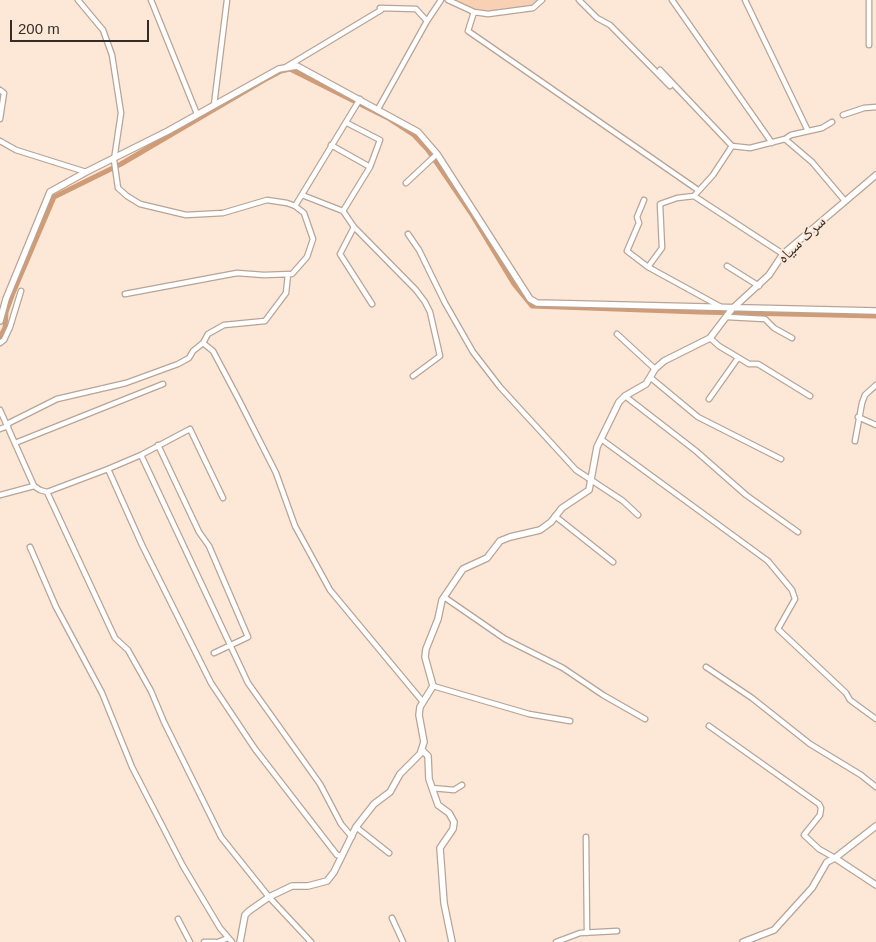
<!DOCTYPE html>
<html>
<head>
<meta charset="utf-8">
<style>
	body { margin:0 }
	#map { position:relative; width:876px; height:942px; overflow:hidden; background:#fde8d8; font-family:Helvetica,sans-serif }
	canvas { display:block }
	.scale { position:absolute; left:10px; top:20px; width:139px; height:22px; box-sizing:border-box; border:2px solid #342c27; border-top:0; padding-left:6px; font-size:15px; line-height:18px; white-space:nowrap; color:#342c27; -webkit-text-stroke:4px #fde8d8; paint-order:stroke }
</style>
</head>
<body>
<div id="map">
<canvas width="876" height="942"></canvas>
<div class="scale">200 m</div>
</div>
<script>
const context = document.querySelector('canvas').getContext('2d');
context.lineJoin = 'round';
function fillPath(path, color) { context.fillStyle = color; context.fill(path, 'evenodd'); }
const shape = rows => new Path2D(rows.map(r => 'M' + r).join(''));
function strokePath(path, color, width, dash) { context.strokeStyle = color; context.lineWidth = width; context.lineCap = dash ? 'butt' : 'round'; context.setLineDash(dash || []); context.stroke(path); }
function label(font, color, halo, rows, align = 'center') {
  context.font = font + ' Helvetica,"Noto Naskh Arabic",sans-serif'; context.lineWidth = 4; context.setLineDash([]); context.textBaseline = 'middle'; context.strokeStyle = halo; context.fillStyle = color; for (const [text, x, y, turn = 0] of rows) {
    context.save(); context.translate(x, y); context.rotate((+turn || 0) * Math.PI / 180); context.textAlign = isNaN(turn) ? turn : align; if (halo) context.strokeText(text, 0, 0); context.fillText(text, 0, 0); context.restore();
  }
}
fillPath(shape([
	[448,0,542,0,533,8,513,12,474,12]
]), '#f8d1b5');
strokePath(shape([
	[0,337,5,328,6,312,13,293,54,197,121,164,264,80,281,71,290,69,388,118,414,135,428,150,471,213,514,284,532,306,699,312,876,316]
]), '#d19c75', 5);
const minor = shape([
	[78,0,103,30,112,55,121,113,114,160,118,188,127,196,140,204,186,215,223,213,267,200,287,203,295,206,304,213,313,239,307,257,292,274,264,275,237,273,125,294],
	[151,0,197,114],
	[448,0,474,12,488,14,533,8,542,0],
	[579,0,597,18,610,25,670,86],
	[672,0,772,143],
	[745,0,808,131],
	[869,0,869,45],
	[474,12,468,31,698,190],
	[286,67,381,10,380,8,416,9,427,21,441,0],
	[660,70,732,146,750,148,785,139,812,162,845,201],
	[0,90,4,93,0,119],
	[214,105,227,0],
	[378,109,427,21],
	[843,115,864,108,876,107],
	[785,139,791,135,822,128,832,122],
	[0,141,16,150,86,172],
	[331,145,370,167],
	[732,146,713,175,694,196,783,254],
	[406,183,437,154],
	[302,195,343,211,354,227,416,290,425,302,430,312,440,356,413,376],
	[644,200,637,217,639,223,627,251,648,267,721,307],
	[295,206,360,99],
	[343,211,370,167,380,140,347,123],
	[354,227,340,254,372,304],
	[408,234,419,250,445,303,473,352,500,387,576,470,623,501,638,515],
	[727,266,759,286],
	[648,267,662,248,660,204,677,198,694,196],
	[727,317,765,319,774,328,792,338],
	[617,334,655,369],
	[710,338,719,346,749,364,758,364,810,396],
	[0,343,4,340,10,327,21,291],
	[203,343,213,351,239,400,276,473,295,526,330,590,423,702],
	[651,378,698,417,781,459],
	[625,396,696,451,746,495,798,532],
	[709,399,738,358],
	[0,410,34,486,40,490,47,492,108,469,141,455,190,429,223,498],
	[858,417,876,425],
	[7,424,57,399,126,383,178,364,189,358,193,351,203,343,208,334,224,325,265,321,286,293,288,274],
	[0,429,8,426],
	[601,439,768,561,792,590,795,599,778,629,846,693,850,700,876,719],
	[855,441,862,403,865,395,876,385],
	[15,443,163,384],
	[158,445,199,532,209,546,248,637,214,653],
	[141,455,248,683,320,784,341,824,352,837],
	[108,469,142,545,211,683,255,749,337,855,342,856],
	[47,492,115,638,128,650,151,691,164,722,221,837,269,897,311,942],
	[0,495,34,486],
	[555,516,613,562],
	[30,547,56,607,102,693,132,767,183,866,220,928,232,942],
	[444,597,505,639,563,668,603,695,645,719],
	[706,667,752,698,810,744,861,775,876,787],
	[433,686,529,714,570,721],
	[709,726,819,804,821,808,820,815,804,835,819,849,835,858],
	[432,788,454,790,462,785],
	[356,827,389,853],
	[586,837,587,933],
	[392,918,403,942],
	[178,919,190,942],
	[204,942,215,942],
	[218,942,228,938],
	[556,942,580,933,617,931]
]);
const tertiary = shape([
	[0,321,6,299,50,192,86,172,168,131,279,69,297,66,418,132,437,154,530,299,537,303,876,311],
	[422,750,428,756,429,779,438,805,449,813,454,822,453,829,440,848,444,903,452,942],
	[835,858,876,885],
	[240,942,245,915,249,911,269,897,292,886,308,886,327,881,334,872,356,827,374,804,390,792,400,774,420,754,424,742,419,715,420,707,433,686,425,657,426,649,438,619,442,600,463,569,487,558,500,541,510,537,540,530,551,522,562,508,589,490,597,447,619,402,625,396,646,384,655,369,664,361,710,338,732,309,769,275,783,254,876,175],
	[743,942,774,930,812,888,827,862,835,858,876,826]
]);
strokePath(minor, '#b8a496', 7);
strokePath(tertiary, '#b8a496', 8);
strokePath(minor, '#fff', 4.5);
strokePath(tertiary, '#fff', 5.5);
label('16px', '#342c27', '#fde8d8', [
	["سرک سیاه",802,240,-44]
]);
</script>
</body>
</html>
